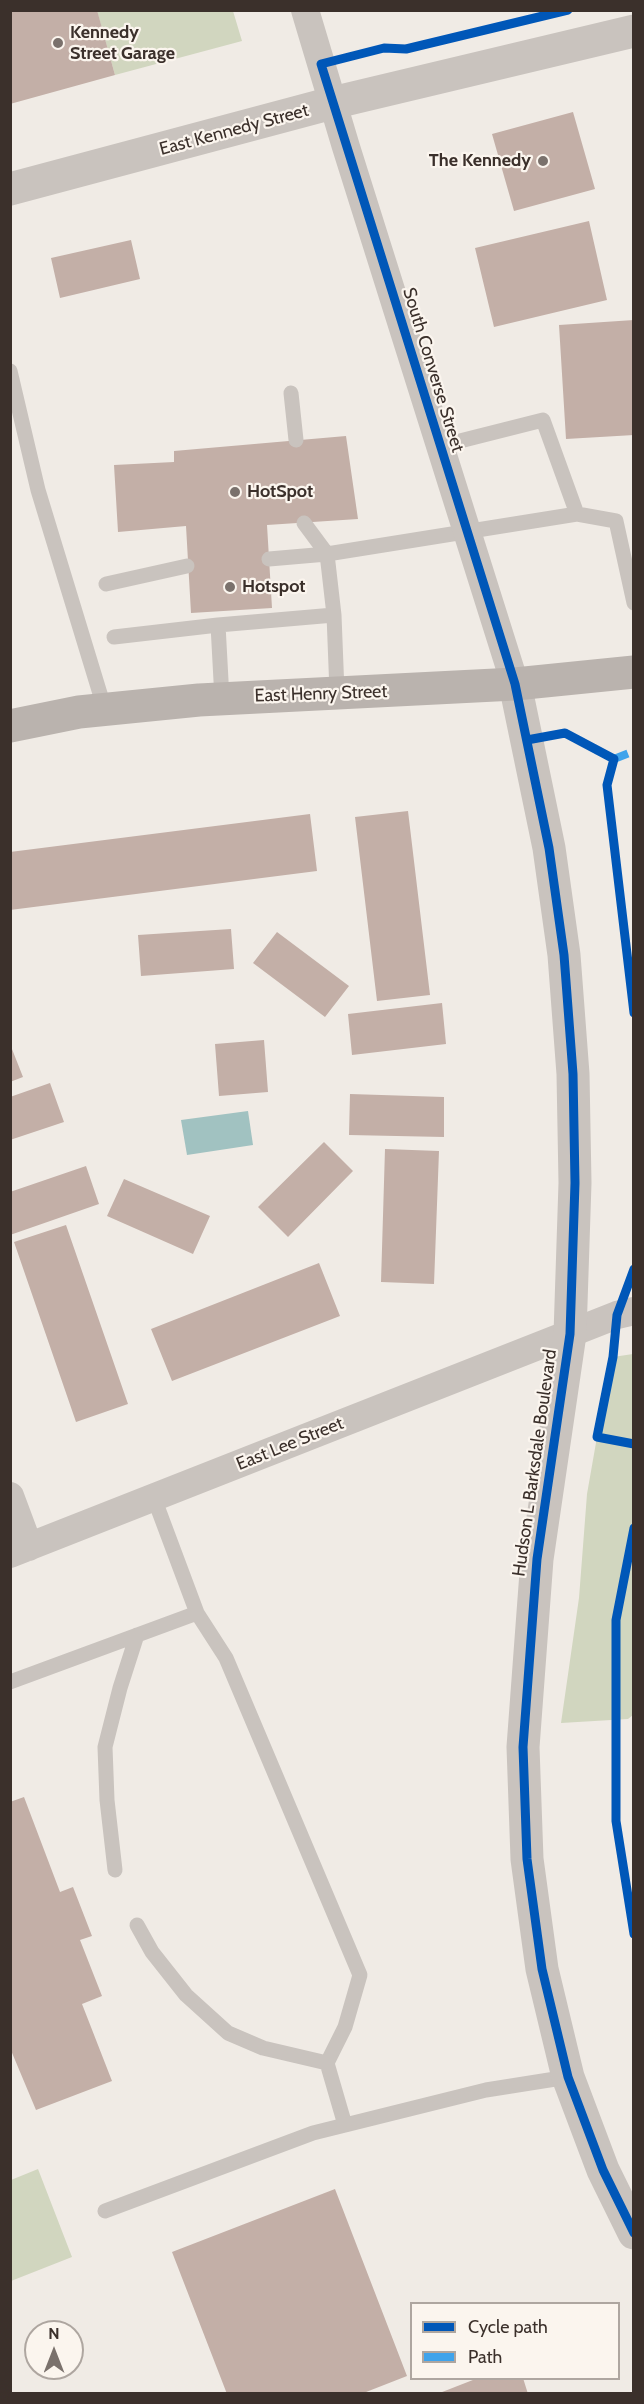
<!DOCTYPE html>
<html>
<head>
<meta charset="utf-8">
<style>
	body { margin:0 }
	#map { position:relative; width:644px; height:2404px; overflow:hidden; background:#f0ebe5; font-family:Cabin,sans-serif }
	canvas { display:block }
	.frame { position:absolute; inset:0; border:12px solid #3b302b; pointer-events:none }
	.legend { position:absolute; left:410px; top:2302px; width:210px; height:78px; box-sizing:border-box; background:#fbf5ee; border:2px solid #aea6a0; margin:0; padding:8px 10px; list-style:none; font-size:18px; color:#3b302b }
	.legend li { display:flex; align-items:center; gap:12px; height:30px }
	.legend b { width:30px; border:2px solid #aea6a0 }
	.north { position:absolute; left:24px; top:2320px; width:60px; height:60px; box-sizing:border-box; background:#fbf5ee; border:2px solid #aea6a0; border-radius:50%; rotate:0deg; font-size:16px; font-weight:700; line-height:24px; text-align:center; color:#3b302b }
	.north::after { content:''; display:block; margin:auto; width:21px; height:27px; background:#7a716c; clip-path:polygon(50% 0,100% 100%,50% 72%,0 100%) }
</style>
</head>
<body>
<div id="map">
<canvas width="644" height="2404"></canvas>
<div class="frame"></div>
<ul class="legend">
<li><b style="height:8px;background:#0057b8"></b>Cycle path</li>
<li><b style="height:8px;background:#3fa3eb"></b>Path</li>
</ul>
<div class="north">N</div>
</div>
<script>
const context = document.querySelector('canvas').getContext('2d');
context.lineJoin = 'round';
function fillPath(path, color) { context.fillStyle = color; context.fill(path, 'evenodd'); }
const shape = rows => new Path2D(rows.map(r => 'M' + r).join(''));
function strokePath(path, color, width, dash) { context.strokeStyle = color; context.lineWidth = width; context.lineCap = dash ? 'butt' : 'round'; context.setLineDash(dash || []); context.stroke(path); }
function label(font, color, halo, rows, align = 'center') {
  context.font = font + ' Cabin,sans-serif'; context.lineWidth = 4.5; context.setLineDash([]); context.textBaseline = 'middle'; context.strokeStyle = halo; context.fillStyle = color; for (const [text, x, y, turn = 0] of rows) {
    context.save(); context.translate(x, y); context.rotate((+turn || 0) * Math.PI / 180); context.textAlign = isNaN(turn) ? turn : align; if (halo) context.strokeText(text, 0, 0); context.fillText(text, 0, 0); context.restore();
  }
}
fillPath(shape([
	[97,11,233,11,242,41,115,75],
	[633,1354,633,1715,628,1719,561,1723,579,1598,587,1494,597,1437,613,1357],
	[38,2169,72,2257,11,2281,11,2180]
]), '#d1d6bf');
fillPath(shape([
	[248,1111,253,1145,187,1155,181,1120]
]), '#a1c2c1');
fillPath(shape([
	[10,10,97,10,115,75,10,104],
	[573,112,595,189,514,211,492,134],
	[589,221,607,300,494,327,475,248],
	[131,240,140,279,60,298,51,258],
	[634,320,634,435,566,439,559,325],
	[346,436,358,519,267,525,272,608,191,613,186,526,118,532,114,465,174,462,174,451],
	[408,811,430,995,377,1001,355,817],
	[310,814,317,871,10,910,10,852],
	[231,929,234,969,141,976,138,935],
	[277,932,349,986,325,1017,253,963],
	[442,1003,446,1044,352,1055,348,1014],
	[264,1040,268,1092,219,1096,215,1044],
	[10,1044,23,1077,10,1082],
	[50,1083,64,1122,10,1140,10,1097],
	[350,1094,444,1097,444,1137,349,1135],
	[324,1142,353,1171,288,1237,258,1207],
	[385,1149,439,1151,434,1284,381,1282],
	[86,1166,99,1204,10,1235,10,1192],
	[124,1179,210,1216,193,1254,107,1216],
	[66,1225,128,1404,76,1422,14,1242],
	[319,1263,340,1316,172,1381,151,1329],
	[24,1797,60,1892,73,1887,92,1936,80,1940,102,1996,82,2004,112,2081,36,2110,10,2048,10,1802],
	[335,2189,407,2376,361,2394,227,2394,172,2252],
	[478,2378,523,2378,528,2394,437,2394]
]), '#c3afa7');
strokePath(shape([
	[10,371,38,490,105,710],
	[291,393,296,440],
	[440,446,543,420,577,514],
	[304,523,327,554,334,615,337,692],
	[269,559,327,554,577,514,616,521,634,603],
	[106,584,187,566],
	[114,637,218,625],
	[222,699,218,625,334,615],
	[154,1498,197,1613,226,1658,360,1975,345,2027,327,2063,345,2125],
	[10,1682,197,1613],
	[115,1870,107,1800,105,1747,120,1688,137,1635],
	[137,1925,152,1952,186,1995,228,2033,263,2048,327,2063],
	[105,2211,313,2133,486,2090,568,2077]
]), '#c9c3be', 15);
strokePath(shape([
	[305,10,346,147,515,684],
	[10,1496,29,1547],
	[10,1554,617,1315,634,1311]
]), '#c9c3be', 28);
strokePath(shape([
	[10,189,332,103,634,31],
	[515,684,549,848,564,955,573,1074,575,1183,570,1334,537,1559,523,1747,527,1859,542,1969,568,2077,603,2170,634,2233]
]), '#c9c3be', 33);
strokePath(shape([
	[10,726,79,712,199,700,515,684,634,672]
]), '#bab3ae', 33);
strokePath(shape([
	[614,759,634,751]
]), '#3fa3eb', 8, [15, 8]);
strokePath(shape([
	[568,10,406,49,384,48,321,64,515,684,549,848,564,955,573,1074,575,1183,570,1334,537,1559,523,1747,527,1859,542,1969,568,2077,603,2170,634,2233],
	[527,740,565,733,614,759],
	[614,759,607,785,634,1013],
	[634,1269,617,1315,613,1357,597,1437,634,1444],
	[634,1528,616,1620,616,1821,634,1934]
]), '#0057b8', 9);
for (const [x, y, r, color] of [
	[58,43,6,"#7a716c"],
	[543,161,6,"#7a716c"],
	[235,492,6,"#7a716c"],
	[230,587,6,"#7a716c"]
]) { const dot = new Path2D(); dot.arc(x, y, r, 0, 2 * Math.PI); context.fillStyle = color; context.fill(dot); strokePath(dot, '#fbf5ee', 2); }
label('bold 18px', '#3b302b', '#fbf5ee', [
	["Kennedy",70,33],
	["Street Garage",70,54],
	["The Kennedy",531,161,"right"],
	["HotSpot",247,492],
	["Hotspot",242,587]
], 'left');
label('18px', '#3b302b', '#fbf5ee', [
	["East Kennedy Street",234,130,-15],
	["South Converse Street",433,370,73],
	["East Henry Street",321,694,-2],
	["East Lee Street",290,1444,-22],
	["Hudson L Barksdale Boulevard",535,1463,-82]
]);
</script>
</body>
</html>
